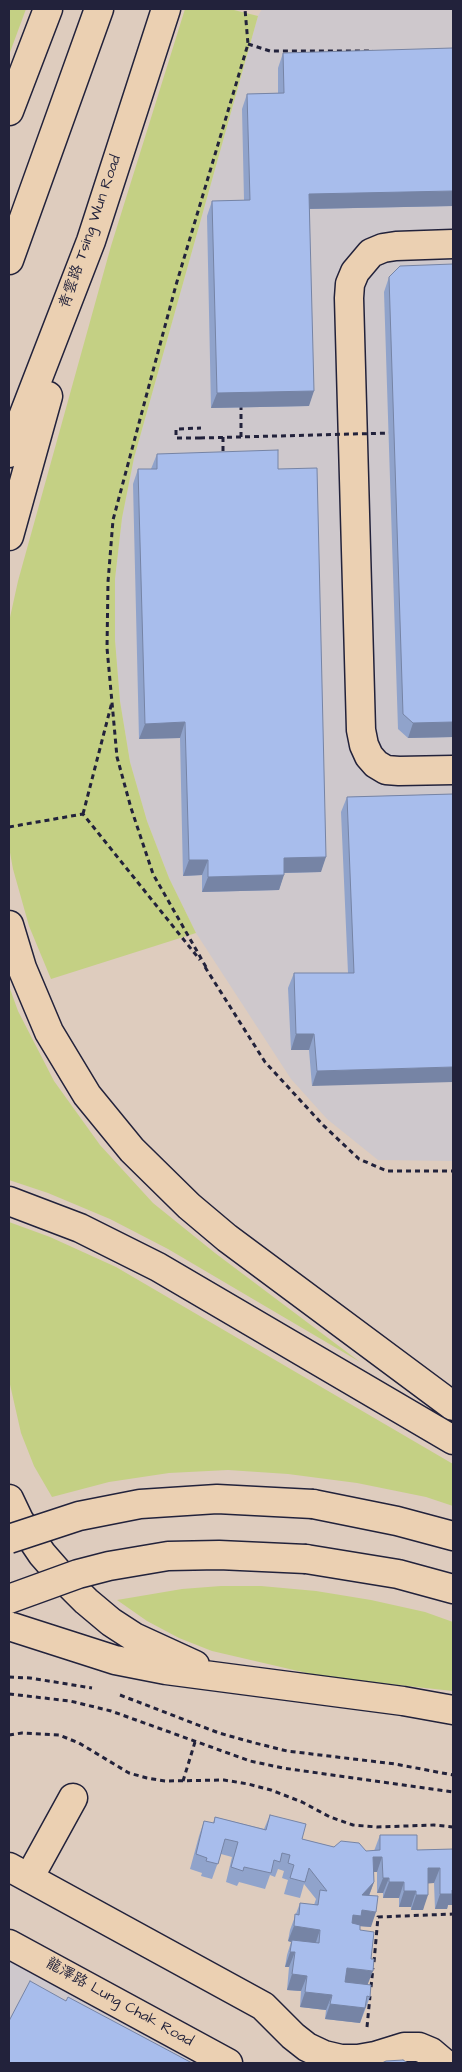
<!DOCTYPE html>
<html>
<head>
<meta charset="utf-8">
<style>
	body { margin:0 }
	#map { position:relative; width:462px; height:2072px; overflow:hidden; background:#deccbe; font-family:"Architects Daughter",sans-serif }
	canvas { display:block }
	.frame { position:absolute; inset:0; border:10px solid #22223b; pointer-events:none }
</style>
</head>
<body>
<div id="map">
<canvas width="462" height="2072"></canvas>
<div class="frame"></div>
</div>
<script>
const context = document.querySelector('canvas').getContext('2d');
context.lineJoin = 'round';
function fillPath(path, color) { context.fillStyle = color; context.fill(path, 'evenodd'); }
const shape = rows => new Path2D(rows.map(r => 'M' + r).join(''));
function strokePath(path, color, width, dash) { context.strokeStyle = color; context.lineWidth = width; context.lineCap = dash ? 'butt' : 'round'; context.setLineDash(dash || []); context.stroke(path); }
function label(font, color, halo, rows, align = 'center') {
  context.font = font + ' "Architects Daughter","LXGW WenKai TC",sans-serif'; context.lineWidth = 4; context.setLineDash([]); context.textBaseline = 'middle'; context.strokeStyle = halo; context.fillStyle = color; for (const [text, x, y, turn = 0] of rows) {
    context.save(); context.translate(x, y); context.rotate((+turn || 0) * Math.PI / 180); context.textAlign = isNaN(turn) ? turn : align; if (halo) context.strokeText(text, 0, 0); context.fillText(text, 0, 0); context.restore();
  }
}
fillPath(shape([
	[262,9,453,9,453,1161,378,1160,327,1119,291,1079,196,933,169,878,147,821,130,762,120,701,115,640,115,579,122,518,134,458,258,16],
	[9,1960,197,2063,9,2063]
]), '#cec8cc');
fillPath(shape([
	[9,9,26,9,9,55],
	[185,9,230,9,258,16,134,458,122,518,115,579,115,640,120,701,130,762,147,821,169,878,196,933,51,979,29,926,13,869,9,847,9,622,18,581,111,246],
	[9,986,18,1011,54,1081,100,1145,153,1203,215,1253,360,1362,168,1249,110,1219,48,1193,9,1180],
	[9,1222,50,1237,116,1267,453,1464,453,1506,426,1497,357,1483,288,1474,228,1470,169,1473,109,1482,52,1497,34,1466,21,1433,9,1380],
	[221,1586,261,1586,316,1591,371,1600,425,1612,453,1622,453,1691,361,1681,311,1674,212,1651,179,1638,147,1621,117,1600,182,1589]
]), '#c4d084');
const minor = shape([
	[453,244,396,246,383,248,371,253,355,272,350,284,349,298,361,730,364,745,369,756,376,764,386,770,399,771,453,770],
	[9,1867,263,2006,293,2036,307,2047,324,2055,341,2059,358,2059,375,2056,404,2047,419,2047,431,2052,444,2063],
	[29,1878,73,1798],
	[9,1944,228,2063]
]);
const major = shape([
	[9,111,48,9],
	[9,260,99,9],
	[9,453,91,241,166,9],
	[9,536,48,396],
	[9,925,22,968,49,1032,87,1095,132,1150,189,1206,227,1238,453,1406],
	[9,1201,80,1228,158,1267,453,1440],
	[9,1499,19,1520,42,1554,63,1578,86,1601,111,1622,134,1637,195,1665],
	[313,1504,397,1521,453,1536],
	[306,1559,398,1574,453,1589],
	[9,1626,115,1660,166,1670,403,1701,453,1710]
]);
strokePath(minor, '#22223b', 31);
strokePath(major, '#22223b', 31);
strokePath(shape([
	[248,44,270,51,373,51],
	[241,405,241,437],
	[223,437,223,454],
	[200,438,176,438,176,429,201,428],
	[83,814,112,702],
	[9,827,83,814,200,960],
	[205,967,265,1062,323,1125,359,1159,387,1171,453,1171],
	[206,967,153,874,131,808,117,757,107,648,108,582,113,520,176,285,248,44,245,9],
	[9,1677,30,1678,92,1688],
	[9,1694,70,1701,111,1711,250,1761,283,1768,453,1792],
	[120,1695,219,1733,255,1743,287,1751,395,1764,453,1775],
	[9,1735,22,1733,59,1735,79,1743,129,1773,147,1778,165,1781,224,1780,248,1784,271,1790,302,1802,330,1817,353,1825,377,1827,434,1825,453,1827],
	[183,1781,195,1742],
	[374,1962,378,1917,453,1914],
	[371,1987,373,1968],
	[367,2027,370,1996]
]), '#22223b', 3, [5, 4]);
strokePath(minor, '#ebd0b2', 28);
strokePath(major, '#ebd0b2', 28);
const majorBridge = shape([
	[9,1539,79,1516,140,1504,217,1499,313,1504],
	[9,1599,78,1574,109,1566,168,1556,219,1555,306,1559]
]);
strokePath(majorBridge, '#22223b', 31, []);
strokePath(shape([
	[200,438,391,433]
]), '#22223b', 3, [5, 4]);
strokePath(majorBridge, '#ebd0b2', 28);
fillPath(shape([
	[283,53,453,206,310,209,309,406,211,408,207,216,212,201,244,200,242,109,247,94,278,93,278,68],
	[389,277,453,737,408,738,398,729,384,292],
	[157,454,278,469,321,872,284,873,279,890,202,892,202,875,183,876,180,738,139,739,133,484,138,469,151,469],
	[453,794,312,1086,309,1050,291,1050,288,988,294,973,348,973,341,812,347,797],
	[270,1815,302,1839,334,1847,366,1851,374,1851,380,1835,417,1850,453,1849,453,1905,448,1905,447,1909,435,1909,434,1883,428,1883,423,1910,411,1910,411,1907,399,1907,399,1898,383,1898,383,1893,377,1893,377,1872,374,1872,374,1882,369,1896,371,1927,360,1926,360,1930,370,1997,360,2023,325,2019,326,2010,300,2007,301,1991,287,1990,289,1967,285,1967,287,1955,291,1942,288,1941,290,1930,300,1903,314,1905,316,1899,304,1884,300,1898,284,1894,288,1880,282,1878,284,1871,278,1869,275,1877,270,1875,265,1889,239,1882,237,1886,226,1882,232,1857,221,1854,212,1879,201,1876,202,1873,190,1869,199,1836,204,1821,213,1823,215,1817,264,1829]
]), '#90a3cb');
fillPath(shape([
	[453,191,453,206,304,209,309,194],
	[314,391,309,406,211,408,217,393],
	[185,722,180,738,139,739,145,724],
	[453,722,453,737,408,738,413,723],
	[326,857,321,872,278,873,284,858],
	[189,860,208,860,202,875,183,876],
	[284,875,279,890,202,892,208,877],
	[296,1034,314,1034,309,1050,291,1050],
	[453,1067,453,1082,312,1086,317,1071],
	[373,1857,382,1857,377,1872,368,1872],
	[428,1868,440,1868,434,1883,422,1884],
	[383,1878,389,1878,383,1893,377,1893],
	[374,1882,368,1898,362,1895],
	[389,1882,404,1882,399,1898,383,1898],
	[453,1890,453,1905,448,1905,447,1909,435,1909,440,1894],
	[404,1891,416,1891,411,1907,399,1907],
	[416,1895,428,1895,423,1910,411,1910],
	[362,1910,376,1912,371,1927,358,1926,348,1930,353,1915],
	[294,1926,320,1930,315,1945,292,1940,291,1942,288,1941],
	[290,1952,295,1952,289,1967,285,1967],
	[347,1968,373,1971,367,1986,341,1983],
	[292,1974,307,1976,301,1991,287,1990],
	[305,1992,332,1995,326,2010,300,2007],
	[330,2004,365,2008,360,2023,325,2019]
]), '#7684a5');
const building = shape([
	[453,48,453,191,309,194,314,391,217,393,212,201,250,200,247,94,284,93,283,53,453,48],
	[453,264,453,722,413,723,403,714,389,277,400,266,453,264],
	[278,450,278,469,317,468,326,857,284,858,284,875,208,877,208,860,189,860,185,722,145,724,138,469,157,469,157,454,278,450],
	[453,794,453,1067,317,1071,314,1034,296,1034,294,973,354,973,347,797,453,794],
	[270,1815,306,1824,302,1839,334,1847,341,1841,359,1843,366,1851,380,1850,380,1835,417,1835,417,1850,453,1849,453,1890,452,1890,452,1894,440,1894,440,1868,428,1868,428,1895,416,1895,416,1891,404,1891,404,1882,389,1882,389,1878,383,1878,382,1857,373,1857,374,1882,362,1895,378,1896,376,1912,362,1910,361,1916,353,1915,352,1923,360,1925,360,1930,374,1932,371,1959,374,1959,373,1971,347,1968,345,1982,371,1985,370,1997,367,1996,365,2008,330,2004,332,1995,305,1992,307,1976,292,1974,295,1952,290,1952,292,1940,319,1943,320,1930,294,1926,295,1914,299,1915,300,1903,318,1905,320,1890,327,1891,309,1868,305,1882,290,1878,294,1865,288,1863,290,1855,282,1853,280,1862,274,1860,271,1873,244,1867,243,1871,231,1867,238,1842,225,1839,218,1864,206,1861,207,1858,196,1854,204,1821,214,1823,215,1817,266,1830,270,1815],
	[30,1981,66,2001,68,1997,192,2063,9,2063,9,2021,30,1981],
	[403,2060,408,2063,382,2063,386,2061,403,2060]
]);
fillPath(building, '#a8bdec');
strokePath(building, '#7684a5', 1);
label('15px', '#22223b', '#ebd0b2', [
	["青雲路 Tsing Wun Road",91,232,-71],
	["龍澤路 Lung Chak Road",119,2003,29]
]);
</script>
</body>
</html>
